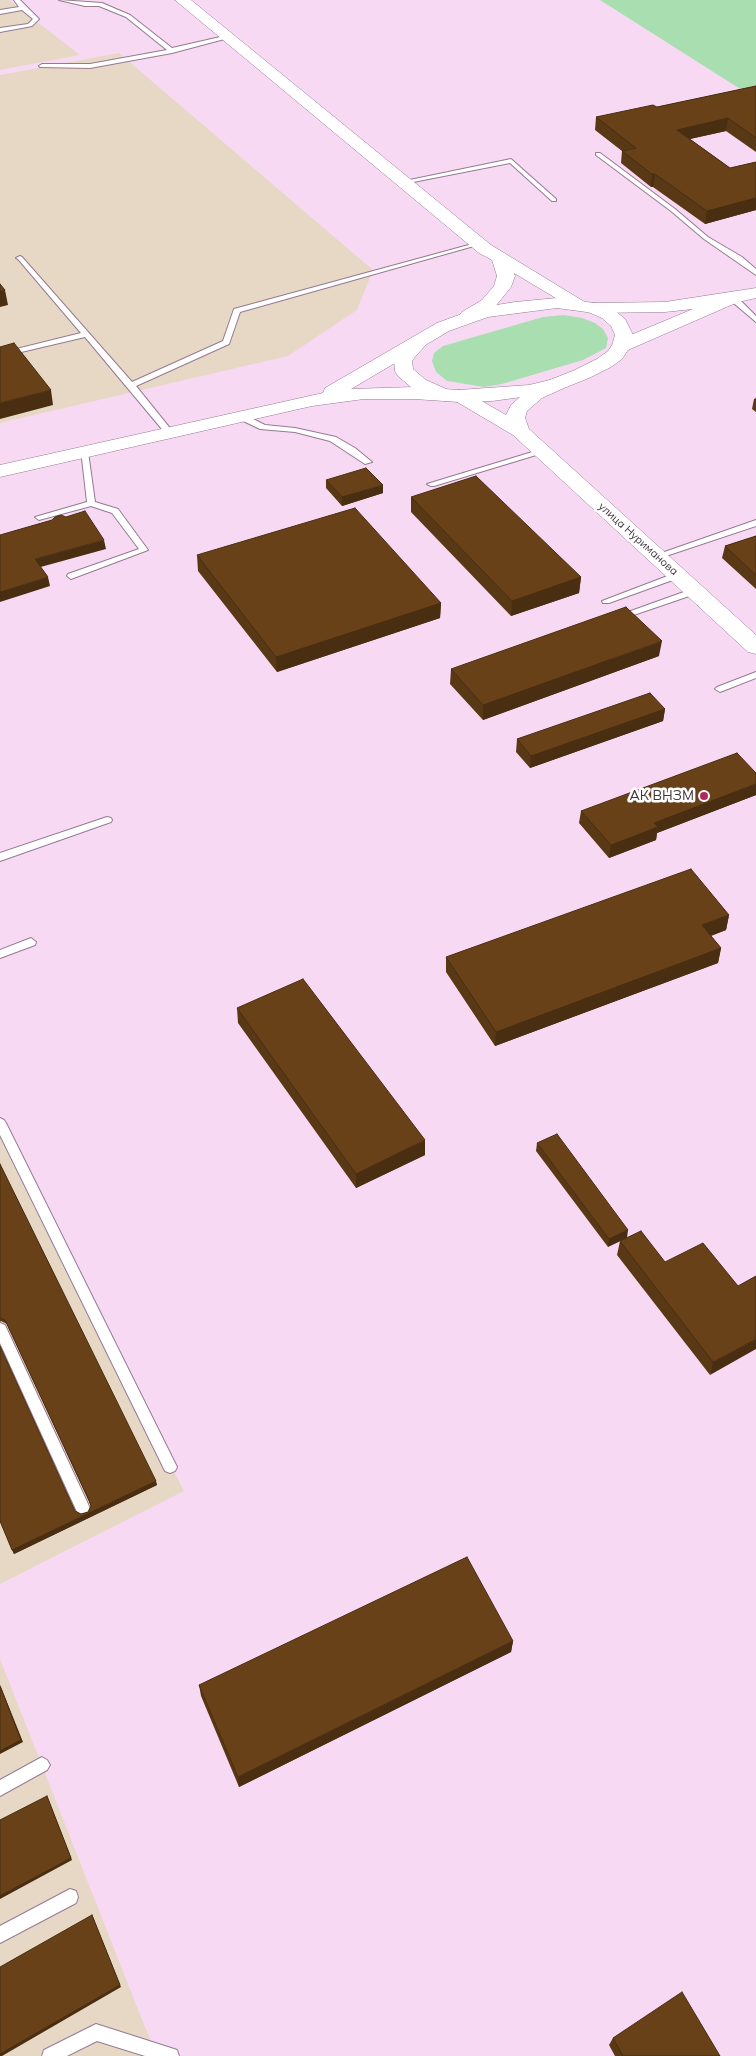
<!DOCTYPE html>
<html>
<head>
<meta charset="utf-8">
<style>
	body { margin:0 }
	canvas { display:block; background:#f8d9f4 }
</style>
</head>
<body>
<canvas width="756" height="2056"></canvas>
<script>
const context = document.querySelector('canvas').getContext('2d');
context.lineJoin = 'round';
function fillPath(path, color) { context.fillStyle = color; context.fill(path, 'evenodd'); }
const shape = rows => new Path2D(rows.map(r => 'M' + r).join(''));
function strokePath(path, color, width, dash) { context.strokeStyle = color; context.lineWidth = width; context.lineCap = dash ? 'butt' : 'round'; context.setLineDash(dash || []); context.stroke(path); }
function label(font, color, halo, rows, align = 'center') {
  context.font = font + ' Mulish,sans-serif'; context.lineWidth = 5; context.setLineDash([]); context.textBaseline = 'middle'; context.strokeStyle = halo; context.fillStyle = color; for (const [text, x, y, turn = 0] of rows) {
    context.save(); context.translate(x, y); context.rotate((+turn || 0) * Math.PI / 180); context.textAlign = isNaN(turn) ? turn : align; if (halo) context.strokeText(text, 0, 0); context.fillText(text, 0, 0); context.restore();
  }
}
fillPath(shape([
	[0,0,9,0,80,55,0,70],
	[119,53,373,270,357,310,288,356,0,423,0,75],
	[0,1131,184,1491,0,1584],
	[0,1659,139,2012,157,2056,0,2056]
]), '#e7d8c5');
fillPath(shape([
	[600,0,756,0,756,99],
	[564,315,582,318,595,323,603,329,608,338,606,348,583,360,502,384,484,387,447,381,436,372,432,361,434,353,443,346,543,317]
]), '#a9dfb0');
const lane = shape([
	[14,0,20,0,39,19,32,26,0,32,0,28,28,24,33,19,22,10,0,14,0,10,19,7,14,0],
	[59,0,102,3,130,15,172,48,229,35,232,37,172,53,90,68,40,67,39,66,42,64,90,64,167,50,126,17,99,6,85,6,59,0],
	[596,153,600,153,675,209,708,237,742,257,756,269,756,275,704,239,671,211,596,155,596,153],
	[511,159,556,199,556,201,552,201,510,163,403,184,400,182,511,159],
	[476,243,481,244,240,312,229,344,136,386,173,432,169,434,166,434,85,337,0,357,0,353,81,333,18,259,16,258,20,256,22,257,132,382,223,341,234,309,476,243],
	[730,296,736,296,756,316,756,322,730,300,730,296],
	[237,414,243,414,265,425,295,428,336,437,355,448,372,462,365,464,330,441,295,432,260,429,237,418,237,414],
	[81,450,88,452,95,502,118,509,148,550,71,579,67,576,68,574,139,549,112,513,91,506,39,520,35,517,87,502,81,450],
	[539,450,546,452,434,486,431,486,427,484,539,450],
	[756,520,756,526,660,558,654,558,653,556,756,520],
	[678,572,681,573,681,577,609,603,603,603,602,601,678,572],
	[695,588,698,589,698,593,622,619,616,619,614,617,695,588],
	[756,672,756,678,720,692,715,689,717,687,756,672],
	[107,817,111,818,112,820,111,822,0,861,0,853,107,817],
	[31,938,36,942,35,945,0,958,0,950,31,938],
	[0,1118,4,1120,6,1123,175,1463,177,1467,175,1471,170,1473,165,1471,0,1135,0,1118],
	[0,1323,5,1325,88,1504,90,1509,88,1514,83,1516,78,1514,0,1343,0,1323],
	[42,1757,47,1760,50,1765,47,1770,0,1796,0,1780,42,1757],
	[70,1889,76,1891,78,1897,76,1903,0,1943,0,1926,70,1889],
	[96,2024,171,2048,177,2050,179,2056,145,2056,97,2041,67,2056,42,2056,44,2050,96,2024]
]);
const secondary = shape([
	[175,0,191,0,491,245,588,304,594,303,614,310,625,319,633,335,628,350,621,352,614,350,612,346,615,335,611,326,602,318,588,312,586,309,574,309,514,273,515,276,511,287,494,308,474,320,468,321,462,320,459,316,462,312,482,300,494,286,497,276,492,260,479,253,175,0],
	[421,334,427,336,430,340,415,357,412,361,413,369,426,380,453,392,459,390,466,392,506,415,511,405,528,390,550,380,557,378,564,380,566,384,564,388,542,398,527,411,525,418,529,429,756,635,756,654,748,652,513,435,452,399,446,401,439,399,412,388,397,375,395,371,394,361,398,354,415,336,421,334]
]);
const primary = shape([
	[756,288,756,298,738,302,628,350,622,359,611,367,589,378,564,388,536,395,492,401,459,402,414,399,364,399,312,406,0,477,0,465,323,393,325,388,437,323,478,308,515,302,557,298,594,303,665,302,756,288],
	[557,308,594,313,665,312,693,309,614,342,608,351,597,359,575,370,550,380,529,385,459,390,414,387,351,389,449,331,488,317,557,308]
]);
strokePath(lane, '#957a92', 2);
strokePath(secondary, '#957a92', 1);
strokePath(primary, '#957a92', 1);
fillPath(lane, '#fff');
fillPath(secondary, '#fff');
fillPath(primary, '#fff');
fillPath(shape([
	[756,86,756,152,726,131,690,139,730,168,756,162,756,210,705,224,653,187,651,187,621,163,622,151,595,130,596,117,657,107],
	[756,398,756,412,752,409,754,399],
	[326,480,383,493,342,506,326,488],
	[411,497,581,577,579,593,511,616,411,512],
	[756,536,756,589,722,558,725,546],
	[197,555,441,603,440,618,277,672,198,571],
	[659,656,483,720,450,684,451,669],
	[665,709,663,721,530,768,516,752,517,739],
	[756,773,756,795,657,833,656,840,609,858,579,823,581,811],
	[729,915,726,930,711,936,721,948,718,963,495,1046,446,972,446,957],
	[237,1008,425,1155,356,1188,238,1023],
	[537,1143,628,1230,608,1247,536,1151],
	[0,1164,157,1485,14,1554,0,1521,75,1511,81,1514,88,1512,91,1506,7,1324,1,1321,0,1322],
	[620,1241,665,1262,738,1286,710,1375,617,1255],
	[513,1641,511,1652,239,1787,201,1696,199,1685],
	[613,2038,720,2056,615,2056,609,2045]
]), '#593816');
fillPath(shape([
	[728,118,726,131,676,142,677,130],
	[652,174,655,174,653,187,651,187],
	[756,198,756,210,705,224,707,211],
	[5,290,8,305,0,307,0,291],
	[51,390,53,405,0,419,0,403],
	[383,485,383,493,342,506,342,497],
	[104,540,106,549,37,568,35,559],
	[48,577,50,586,0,602,0,592],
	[581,577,579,593,511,616,512,601],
	[441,603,440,618,277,672,276,657],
	[662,641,659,656,483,720,483,705],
	[665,709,663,721,530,768,531,756],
	[756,784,756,795,657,833,656,840,609,858,611,845,654,823],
	[729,915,726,930,699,940,702,925],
	[721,948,718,963,495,1046,496,1032],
	[425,1140,425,1155,356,1188,356,1174],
	[628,1230,627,1238,608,1247,609,1239],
	[756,1339,756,1349,710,1375,713,1362],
	[156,1481,157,1485,14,1554,12,1550],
	[513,1641,511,1652,239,1787,238,1777],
	[1,1687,23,1742,0,1754,0,1751],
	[47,1796,72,1860,0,1899,0,1896],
	[92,1915,121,1987,2,2056,0,2056,0,2054]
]), '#492e12');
const building = shape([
	[756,86,756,138,728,118,677,130,730,168,756,162,756,198,707,211,655,174,652,174,622,151,636,148,596,117,653,105,657,107,756,86],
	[0,284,5,290,0,291,0,284],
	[14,343,51,390,0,403,0,347,14,343],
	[366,468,383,485,342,497,326,480,366,468],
	[476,476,581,577,512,601,411,497,476,476],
	[355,508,441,603,276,657,197,555,355,508],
	[85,511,104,540,35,559,48,577,0,592,0,535,52,520,55,517,61,515,66,517,85,511],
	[756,536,756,575,725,546,756,536],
	[626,607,662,641,483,705,451,669,626,607],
	[650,693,665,709,531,756,517,739,650,693],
	[737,753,756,773,756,784,654,823,658,827,611,845,581,811,737,753],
	[691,869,729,915,702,925,721,948,496,1032,446,957,691,869],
	[303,979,425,1140,356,1174,237,1008,303,979],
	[557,1134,628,1230,609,1239,537,1143,557,1134],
	[0,1164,156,1481,12,1550,0,1521,0,1346,75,1511,81,1514,88,1512,91,1506,89,1500,5,1320,0,1318,0,1164],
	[641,1231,665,1262,703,1243,738,1286,756,1276,756,1339,713,1362,620,1241,641,1231],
	[467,1557,513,1641,238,1777,199,1685,467,1557],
	[0,1686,21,1740,0,1751,0,1686],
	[47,1796,71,1858,0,1896,0,1820,47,1796],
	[92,1915,120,1985,0,2054,0,1967,92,1915],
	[682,1992,720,2056,623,2056,613,2038,682,1992]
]);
fillPath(building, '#684119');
strokePath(building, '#492e12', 1);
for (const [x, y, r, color] of [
	[704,796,5,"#b4275d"]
]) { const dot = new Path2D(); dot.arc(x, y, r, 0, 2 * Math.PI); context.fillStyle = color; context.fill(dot); strokePath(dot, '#fff', 2); }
label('11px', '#433741', '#fff', [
	["улица Нуриманова",638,539,42]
]);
label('14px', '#433741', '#fff', [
	["АК ВНЗМ",694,796]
], 'right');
</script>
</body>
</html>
